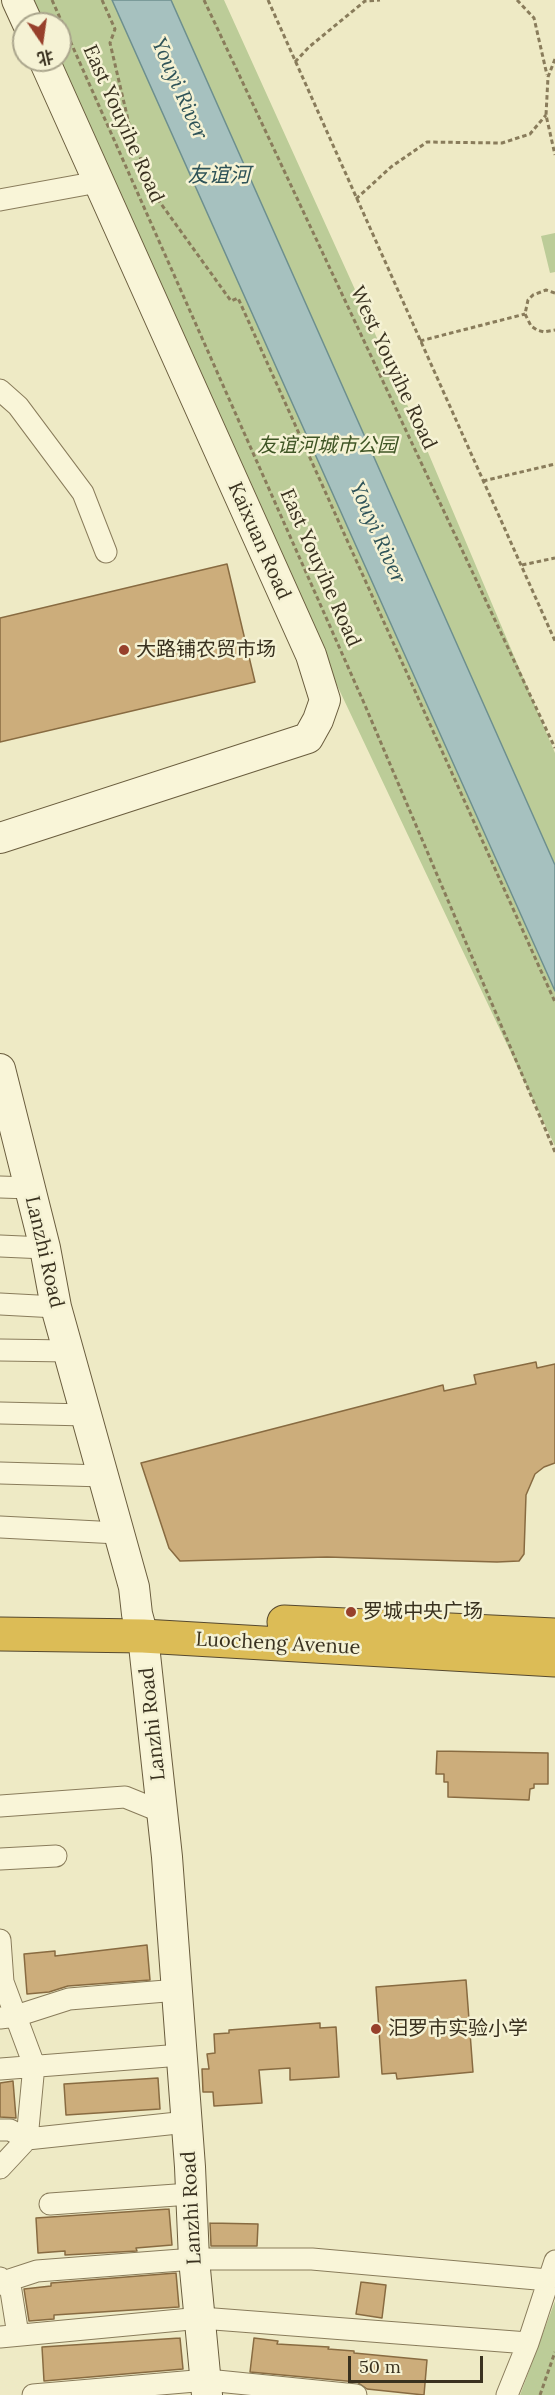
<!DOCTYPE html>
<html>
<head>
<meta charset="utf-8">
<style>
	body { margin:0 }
	#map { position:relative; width:555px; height:2395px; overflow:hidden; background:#eeeac5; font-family:Lora,"Noto Sans SC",serif }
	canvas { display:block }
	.north { position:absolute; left:12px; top:12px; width:60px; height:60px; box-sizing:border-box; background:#f5f2d4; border:2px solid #aaa58c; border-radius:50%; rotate:167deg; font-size:16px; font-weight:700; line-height:24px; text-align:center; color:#39311f }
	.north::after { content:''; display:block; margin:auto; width:21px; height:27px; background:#97402b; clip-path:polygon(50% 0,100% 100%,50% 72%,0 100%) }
	.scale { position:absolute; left:348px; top:2356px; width:135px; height:27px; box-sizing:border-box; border:3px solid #39311f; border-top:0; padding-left:8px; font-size:18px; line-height:21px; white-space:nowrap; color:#39311f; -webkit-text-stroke:4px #f5f2d4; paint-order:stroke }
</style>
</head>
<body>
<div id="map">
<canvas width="555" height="2395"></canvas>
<div class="north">北</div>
<div class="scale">50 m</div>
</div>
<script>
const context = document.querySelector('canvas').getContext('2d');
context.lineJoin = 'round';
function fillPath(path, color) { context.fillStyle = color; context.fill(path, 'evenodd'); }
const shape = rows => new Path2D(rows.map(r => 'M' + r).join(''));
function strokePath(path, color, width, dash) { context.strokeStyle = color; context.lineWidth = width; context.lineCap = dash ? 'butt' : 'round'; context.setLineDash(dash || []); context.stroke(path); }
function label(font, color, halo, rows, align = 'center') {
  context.font = font + ' Lora,"Noto Sans SC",serif'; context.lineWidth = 5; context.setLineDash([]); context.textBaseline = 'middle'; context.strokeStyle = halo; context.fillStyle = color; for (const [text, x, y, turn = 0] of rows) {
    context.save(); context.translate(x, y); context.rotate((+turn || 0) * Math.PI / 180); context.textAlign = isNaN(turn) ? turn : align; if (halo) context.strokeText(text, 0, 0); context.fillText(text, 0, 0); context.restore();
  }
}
fillPath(shape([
	[32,0,224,0,419,431,555,753,555,1146,309,626,60,60,60,24,43,24],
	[555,233,555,272,550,273,541,236],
	[555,2301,555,2395,520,2395]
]), '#bccc98');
const water = shape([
	[112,0,171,0,555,865,555,991,112,0]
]);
fillPath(water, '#a6c1bf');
strokePath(water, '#6d8f8e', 1.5);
const building = shape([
	[227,564,255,682,0,742,0,618,227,564],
	[536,1362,537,1368,555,1364,555,1463,544,1467,535,1474,526,1495,524,1554,519,1561,497,1562,327,1557,180,1561,169,1548,141,1463,443,1385,444,1391,476,1384,474,1375,536,1362],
	[437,1751,548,1753,548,1784,534,1784,534,1788,530,1789,529,1800,448,1797,448,1782,444,1782,444,1774,436,1774,437,1751],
	[147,1945,150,1980,68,1986,49,1992,27,1994,24,1954,55,1951,55,1956,147,1945],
	[466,1980,473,2072,397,2079,396,2073,382,2074,376,1987,466,1980],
	[320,2023,320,2028,336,2027,339,2077,290,2080,290,2068,259,2070,262,2103,214,2106,213,2092,203,2092,202,2069,209,2069,207,2054,215,2053,214,2034,229,2033,229,2030,320,2023],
	[158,2078,160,2109,66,2115,64,2084,158,2078],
	[13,2081,16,2118,0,2117,0,2083,13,2081],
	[169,2209,172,2245,136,2248,137,2251,65,2255,65,2251,38,2253,36,2218,169,2209],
	[210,2223,258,2224,257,2246,211,2246,210,2223],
	[176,2273,179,2307,54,2315,54,2319,29,2321,24,2289,51,2286,51,2283,176,2273],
	[361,2282,386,2285,382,2318,356,2314,361,2282],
	[180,2338,183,2369,44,2381,42,2347,180,2338],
	[254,2338,278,2341,277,2344,329,2347,328,2349,354,2351,354,2353,427,2360,424,2395,367,2389,357,2382,250,2372,254,2338]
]);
fillPath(building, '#ccad7b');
strokePath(building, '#886b41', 1.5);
const street = shape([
	[0,200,98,182],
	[0,390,18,406,83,493,106,552],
	[0,1187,30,1188],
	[0,1246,45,1248],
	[0,1304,56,1307],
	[0,1350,69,1351],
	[0,1413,87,1415],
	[0,1473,104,1476],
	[0,1527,118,1533],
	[0,1806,125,1797,162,1812],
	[0,1859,56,1856],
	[0,1940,3,1982,34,2065,27,2139,0,2168],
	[0,2018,16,2016,69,1999,178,1990],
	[0,2069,181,2055],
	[0,2130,10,2130,27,2139,187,2122],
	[50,2204,190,2194],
	[0,2278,11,2291,18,2335],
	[0,2283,37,2271,194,2259,312,2259,548,2280],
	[0,2337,201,2318,528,2343],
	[33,2395,207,2380,356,2395],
	[507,2395,528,2343,555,2261]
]);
const secondary = shape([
	[17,0,28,24],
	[0,838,308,738,318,720,325,700,311,655,44,60],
	[0,1069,45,1248,56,1307,134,1587,137,1614,143,1636,167,1857,190,2167,194,2259,207,2395]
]);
const highway = shape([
	[284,1622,555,1635],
	[0,1634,143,1636,555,1660]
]);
strokePath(street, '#897c5b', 23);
strokePath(secondary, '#6a5d3e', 32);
strokePath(highway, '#56492f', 35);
strokePath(shape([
	[52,0,364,703,555,1152],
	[102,0,115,29,110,43,133,141,159,201,231,301,238,298,555,1002],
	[204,0,555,748],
	[268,0,555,641],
	[517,0,534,18,547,75],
	[555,59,548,77,546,115,555,155],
	[295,62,309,47,365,1,380,0],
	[356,199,391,167,427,142,502,143,530,134,546,115],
	[555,293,546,290,533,295,528,300,525,314,531,326,537,330,544,332,555,330],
	[420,341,525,314],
	[483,481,555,464],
	[522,565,555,558],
	[540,2395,555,2352]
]), '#897c5b', 3, [4.5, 3]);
strokePath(street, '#f9f5d8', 21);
strokePath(secondary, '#f9f5d8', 30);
strokePath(highway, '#dcbc56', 33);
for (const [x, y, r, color] of [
	[124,650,6,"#97402b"],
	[351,1612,6,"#97402b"],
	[376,2029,6,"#97402b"]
]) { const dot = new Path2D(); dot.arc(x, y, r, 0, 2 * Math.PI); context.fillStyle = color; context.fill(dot); strokePath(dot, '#f5f2d4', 2); }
label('20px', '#39311f', '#f5f2d4', [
	["East Youyihe Road",123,124,66],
	["West Youyihe Road",393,368,65],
	["Kaixuan Road",259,541,66],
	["East Youyihe Road",320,568,66],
	["Lanzhi Road",44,1252,77],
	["Luocheng Avenue",278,1644,3],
	["Lanzhi Road",153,1724,-96],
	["Lanzhi Road",192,2208,-93]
]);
label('italic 20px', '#3f5525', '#f5f2d4', [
	["友谊河城市公园",327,446]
]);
label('20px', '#39311f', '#f5f2d4', [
	["大路铺农贸市场",136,650],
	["罗城中央广场",363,1612],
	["汨罗市实验小学",388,2029]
], 'left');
label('italic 21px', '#2e5358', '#f5f2d4', [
	["Youyi River",179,89,66],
	["友谊河",219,176],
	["Youyi River",377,533,66]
]);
</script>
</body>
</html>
